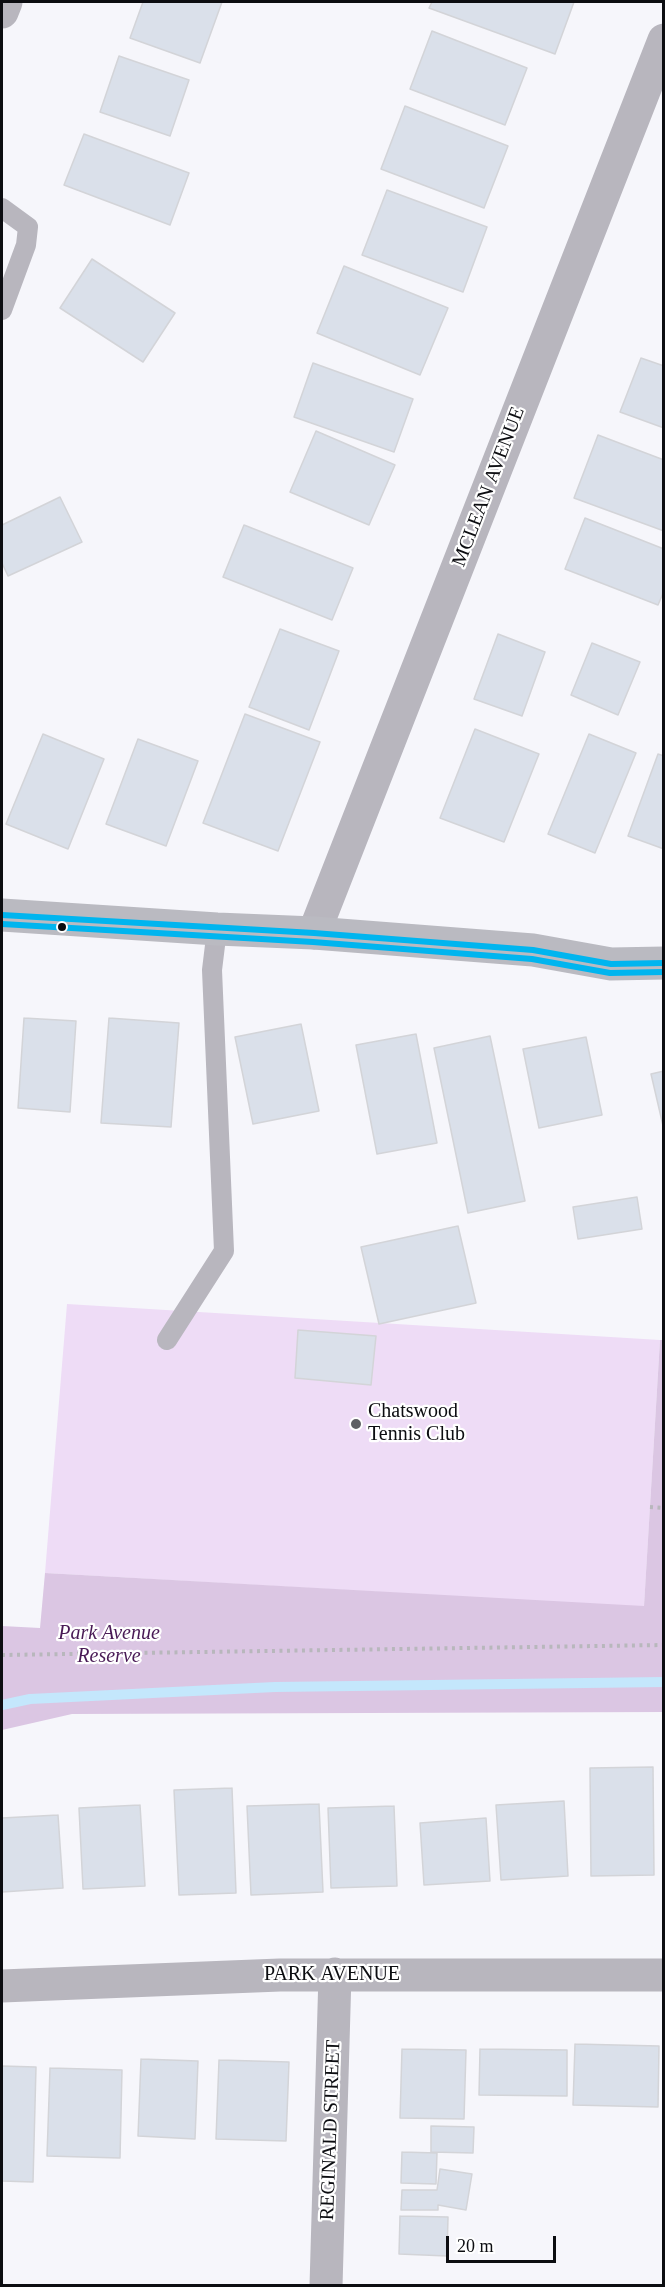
<!DOCTYPE html>
<html>
<head>
<meta charset="utf-8">
<style>
	body { margin:0 }
	#map { position:relative; width:665px; height:2287px; overflow:hidden; background:#f6f6fb; font-family:"Times New Roman",serif }
	canvas { display:block }
	.frame { position:absolute; inset:0; border:3px solid #0c0d11; pointer-events:none }
	.scale { position:absolute; left:446px; top:2236px; width:110px; height:27px; box-sizing:border-box; border:3px solid #0c0d11; border-top:0; padding-left:8px; font-size:18px; line-height:21px; white-space:nowrap; color:#0c0d11; -webkit-text-stroke:4px #fff; paint-order:stroke }
</style>
</head>
<body>
<div id="map">
<canvas width="665" height="2287"></canvas>
<div class="frame"></div>
<div class="scale">20 m</div>
</div>
<script>
const context = document.querySelector('canvas').getContext('2d');
context.lineJoin = 'round';
function fillPath(path, color) { context.fillStyle = color; context.fill(path, 'evenodd'); }
const shape = rows => new Path2D(rows.map(r => 'M' + r).join(''));
function strokePath(path, color, width, dash) { context.strokeStyle = color; context.lineWidth = width; context.lineCap = dash ? 'butt' : 'round'; context.setLineDash(dash || []); context.stroke(path); }
function label(font, color, halo, rows, align = 'center') {
  context.font = font + ' "Times New Roman",serif'; context.lineWidth = 4.5; context.setLineDash([]); context.textBaseline = 'middle'; context.strokeStyle = halo; context.fillStyle = color; for (const [text, x, y, turn = 0] of rows) {
    context.save(); context.translate(x, y); context.rotate((+turn || 0) * Math.PI / 180); context.textAlign = isNaN(turn) ? turn : align; if (halo) context.strokeText(text, 0, 0); context.fillText(text, 0, 0); context.restore();
  }
}
fillPath(shape([
	[67,1304,660,1340,644,1607,45,1573]
]), '#eedcf6');
fillPath(shape([
	[660,1340,664,1340,663,1712,72,1714,2,1730,2,1626,40,1628,45,1573,644,1606]
]), '#dbc6e3');
strokePath(shape([
	[2,1705,30,1699,275,1687,664,1682]
]), '#c4e7fc', 10);
const building = shape([
	[143,2,222,2,200,63,130,38,143,2],
	[432,2,574,2,555,54,429,8,432,2],
	[432,31,527,68,505,125,410,89,432,31],
	[119,56,189,80,170,136,100,112,119,56],
	[405,106,508,146,484,208,381,169,405,106],
	[84,134,189,173,170,225,64,185,84,134],
	[387,190,487,227,463,292,362,255,387,190],
	[92,259,175,313,143,362,60,308,92,259],
	[344,266,448,308,420,375,317,333,344,266],
	[641,358,664,366,664,428,620,412,641,358],
	[313,363,413,399,394,452,294,417,313,363],
	[316,431,395,465,369,525,290,492,316,431],
	[598,435,664,460,664,531,574,498,598,435],
	[60,497,82,542,8,576,2,563,2,525,60,497],
	[585,518,664,549,664,591,658,605,565,569,585,518],
	[244,525,353,568,332,620,223,577,244,525],
	[280,629,339,651,309,730,249,707,280,629],
	[498,634,545,652,522,716,474,699,498,634],
	[592,643,640,662,618,715,571,695,592,643],
	[245,714,320,742,278,851,203,823,245,714],
	[475,729,539,754,504,842,440,818,475,729],
	[43,734,104,759,68,849,6,824,43,734],
	[589,734,636,753,595,853,548,834,589,734],
	[138,739,198,761,166,846,106,824,138,739],
	[658,754,664,756,664,849,628,836,658,754],
	[24,1018,76,1021,70,1112,18,1108,24,1018],
	[109,1018,179,1023,171,1127,101,1123,109,1018],
	[301,1024,319,1111,253,1124,235,1037,301,1024],
	[416,1034,437,1143,377,1154,356,1045,416,1034],
	[490,1036,525,1201,468,1213,434,1048,490,1036],
	[586,1037,602,1115,539,1128,523,1049,586,1037],
	[664,1071,664,1130,651,1074,664,1071],
	[637,1197,642,1229,578,1239,573,1207,637,1197],
	[458,1226,476,1303,379,1324,361,1247,458,1226],
	[298,1330,376,1336,371,1385,295,1378,298,1330],
	[653,1767,654,1875,591,1876,590,1768,653,1767],
	[232,1788,236,1893,179,1895,174,1790,232,1788],
	[564,1801,568,1876,501,1880,496,1805,564,1801],
	[319,1804,323,1892,251,1895,247,1806,319,1804],
	[140,1805,145,1886,83,1889,79,1808,140,1805],
	[394,1806,397,1886,331,1888,328,1808,394,1806],
	[58,1815,63,1888,2,1892,2,1818,58,1815],
	[486,1818,490,1881,424,1885,420,1823,486,1818],
	[575,2044,659,2046,658,2107,573,2105,575,2044],
	[402,2049,466,2050,464,2119,400,2118,402,2049],
	[480,2049,567,2050,567,2096,479,2095,480,2049],
	[141,2059,198,2061,195,2139,138,2136,141,2059],
	[219,2060,289,2062,286,2141,216,2139,219,2060],
	[2,2066,36,2067,33,2182,2,2181,2,2066],
	[50,2068,122,2070,120,2158,47,2156,50,2068],
	[431,2126,474,2127,473,2153,431,2152,431,2126],
	[402,2152,437,2153,436,2184,401,2183,402,2152],
	[440,2169,472,2174,466,2210,438,2205,438,2210,401,2210,402,2190,437,2190,440,2169],
	[400,2216,448,2217,447,2256,399,2254,400,2216]
]);
fillPath(building, '#dae0ea');
strokePath(building, '#d3d4d8', 1.5);
strokePath(shape([
	[650,1507,664,1508],
	[2,1655,664,1645]
]), '#b8b7bc', 4, [3, 4.5]);
strokePath(shape([
	[2,208,28,227,26,245,2,310],
	[167,1340,224,1251,212,970,217,929]
]), '#b8b6be', 20);
strokePath(shape([
	[2,12,6,2],
	[314,933,664,40],
	[2,1986,280,1975,664,1975],
	[326,2286,335,1974]
]), '#b8b6be', 33);
strokePath(shape([
	[2,915,217,929,314,933,533,950,611,964,664,963]
]), '#babac1', 33);
strokePath(shape([
	[2,915,314,933,533,950,611,964,664,963]
]), '#00b5ef', 6);
strokePath(shape([
	[2,924,313,942,532,959,610,973,664,972]
]), '#00b5ef', 6);
for (const [x, y, r, color] of [
	[62,927,5,"#0c0d11"],
	[356,1424,6,"#5e5f63"]
]) { const dot = new Path2D(); dot.arc(x, y, r, 0, 2 * Math.PI); context.fillStyle = color; context.fill(dot); strokePath(dot, '#fff', 2); }
label('20px', '#0c0d11', '#fff', [
	["MCLEAN AVENUE",489,487,-69],
	["PARK AVENUE",332,1975],
	["REGINALD STREET",331,2130,-88]
]);
label('20px', '#0c0d11', '#fff', [
	["Chatswood",368,1412],
	["Tennis Club",368,1435]
], 'left');
label('italic 20px', '#491a55', '#fff', [
	["Park Avenue",109,1634],
	["Reserve",109,1657]
]);
</script>
</body>
</html>
